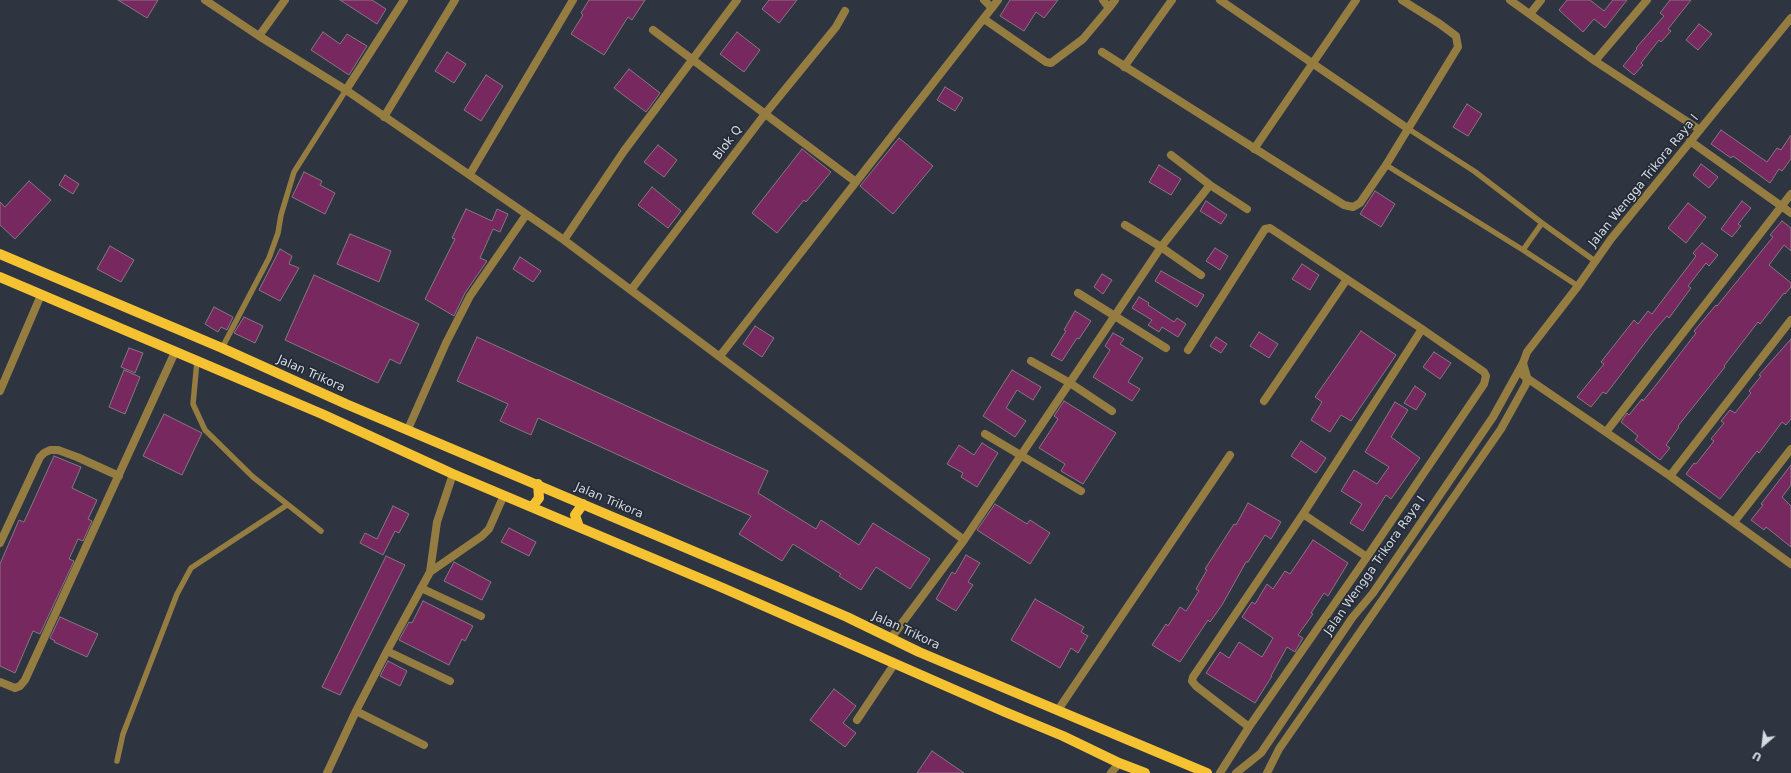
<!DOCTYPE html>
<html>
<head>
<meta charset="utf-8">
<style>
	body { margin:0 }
	#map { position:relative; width:1791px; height:773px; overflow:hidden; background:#2e3541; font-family:"DejaVu Sans",sans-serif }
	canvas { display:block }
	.north { position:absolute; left:1743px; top:725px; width:40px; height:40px; -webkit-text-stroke:3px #242b37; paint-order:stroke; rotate:208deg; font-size:11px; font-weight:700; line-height:16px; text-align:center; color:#d6dae2 }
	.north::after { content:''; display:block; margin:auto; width:14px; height:18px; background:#d6dae2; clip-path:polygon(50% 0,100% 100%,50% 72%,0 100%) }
</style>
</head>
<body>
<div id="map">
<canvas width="1791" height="773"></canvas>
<div class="north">U</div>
</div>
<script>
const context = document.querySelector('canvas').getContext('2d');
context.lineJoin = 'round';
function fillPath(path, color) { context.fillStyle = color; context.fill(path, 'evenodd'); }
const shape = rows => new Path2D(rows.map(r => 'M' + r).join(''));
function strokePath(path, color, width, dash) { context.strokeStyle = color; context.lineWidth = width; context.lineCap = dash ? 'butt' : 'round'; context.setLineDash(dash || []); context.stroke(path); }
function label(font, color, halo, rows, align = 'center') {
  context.font = font + ' "DejaVu Sans",sans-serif'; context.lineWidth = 3.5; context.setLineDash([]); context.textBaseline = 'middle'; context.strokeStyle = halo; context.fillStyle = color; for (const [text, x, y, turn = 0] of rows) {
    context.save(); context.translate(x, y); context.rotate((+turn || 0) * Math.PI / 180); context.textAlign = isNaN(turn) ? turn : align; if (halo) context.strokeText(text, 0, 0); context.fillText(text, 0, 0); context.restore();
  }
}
const building = shape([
	[118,0,158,0,147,18,118,0],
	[340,0,372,0,386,9,377,24,340,0],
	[589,0,645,0,632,20,628,17,604,55,571,34,583,15,581,13,589,0],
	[769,0,797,0,779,23,762,9,769,0],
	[1010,0,1058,0,1044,18,1036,12,1024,31,1000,16,1010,0],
	[1567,0,1590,0,1604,11,1613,0,1627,0,1605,28,1594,19,1583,32,1559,10,1567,0],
	[1670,0,1691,0,1668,29,1671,31,1661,42,1659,40,1641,63,1643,65,1634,75,1623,66,1637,49,1636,48,1664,16,1660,13,1670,0],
	[1699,24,1712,34,1698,50,1686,40,1699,24],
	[323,32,340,44,347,34,367,46,349,75,311,50,323,32],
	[737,32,760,50,744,72,720,54,737,32],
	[447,52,466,64,454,83,435,71,447,52],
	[629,69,660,93,646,112,614,88,629,69],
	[486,75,503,86,481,121,464,110,486,75],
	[945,87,963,98,955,111,937,100,945,87],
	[1467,104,1482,114,1468,136,1453,127,1467,104],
	[1721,130,1767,162,1777,148,1781,150,1791,135,1791,159,1782,171,1779,169,1770,183,1733,156,1731,158,1711,144,1721,130],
	[899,138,933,166,893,214,860,186,899,138],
	[658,145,677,160,664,177,644,162,658,145],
	[802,149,831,172,806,202,804,200,777,233,752,213,802,149],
	[1701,164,1718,177,1709,188,1693,175,1701,164],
	[1159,165,1181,179,1171,195,1149,182,1159,165],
	[304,172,322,181,320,185,335,193,325,214,292,197,304,172],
	[65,175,79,184,73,194,59,185,65,175],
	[29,181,51,200,15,239,0,225,0,202,5,207,29,181],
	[652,187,681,211,668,228,638,205,652,187],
	[1375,191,1395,204,1381,227,1360,214,1375,191],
	[1206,201,1227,215,1221,224,1200,211,1206,201],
	[1742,201,1751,208,1738,224,1741,226,1732,237,1721,229,1742,201],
	[1688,203,1706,217,1686,243,1668,228,1688,203],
	[466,209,492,221,497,209,508,214,500,232,493,229,480,258,487,261,465,293,454,316,425,299,455,239,452,238,466,209],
	[1782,221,1791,228,1791,251,1784,245,1769,265,1791,283,1791,287,1785,294,1784,293,1760,324,1758,322,1724,366,1725,367,1678,426,1679,427,1666,445,1670,448,1660,460,1635,440,1638,436,1621,422,1627,413,1629,415,1642,399,1643,401,1656,385,1696,333,1694,331,1716,305,1717,306,1773,237,1770,235,1782,221],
	[350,234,391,251,379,282,337,264,350,234],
	[1702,243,1718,255,1709,266,1706,263,1688,286,1691,288,1669,318,1667,316,1654,331,1606,394,1603,392,1591,407,1577,397,1604,364,1601,362,1634,320,1638,324,1648,311,1652,314,1696,256,1693,253,1702,243],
	[110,246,134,260,121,282,97,269,110,246],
	[1215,248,1228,256,1220,270,1206,261,1215,248],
	[280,249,292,256,289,264,299,268,280,301,259,290,280,249],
	[520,257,541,271,533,282,513,269,520,257],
	[1302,264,1319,275,1310,290,1292,279,1302,264],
	[1161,271,1204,295,1197,307,1155,281,1161,271],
	[1102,274,1112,280,1103,294,1094,287,1102,274],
	[314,275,419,324,400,364,390,359,378,383,285,340,314,275],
	[1139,297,1149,303,1148,305,1174,322,1177,318,1186,324,1178,337,1162,327,1159,332,1148,325,1152,320,1132,308,1139,297],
	[214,307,233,317,227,330,221,327,218,332,205,324,214,307],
	[1075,311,1091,321,1079,339,1077,338,1062,361,1051,355,1066,331,1064,330,1075,311],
	[244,317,263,326,255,343,234,333,244,317],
	[755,326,774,338,762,357,743,344,755,326],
	[1361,331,1396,355,1351,421,1341,415,1330,432,1311,420,1322,402,1315,397,1361,331],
	[1259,332,1278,344,1269,358,1250,346,1259,332],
	[1113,333,1124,339,1120,344,1143,358,1128,382,1140,389,1132,401,1093,377,1110,350,1105,346,1113,333],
	[477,337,768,471,758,493,816,529,821,520,859,545,873,523,930,559,910,589,876,567,861,590,839,576,841,574,793,544,782,561,739,534,751,516,538,418,531,435,500,421,508,404,457,381,477,337],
	[1216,337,1227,344,1221,353,1210,346,1216,337],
	[1791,339,1791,419,1786,425,1782,422,1759,453,1757,451,1720,499,1686,474,1694,463,1696,464,1714,441,1711,439,1724,423,1721,421,1730,410,1735,413,1751,393,1749,391,1761,376,1759,375,1791,339],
	[129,348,143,353,135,373,121,367,129,348],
	[1434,352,1451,363,1440,379,1423,367,1434,352],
	[124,370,140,377,125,414,109,407,124,370],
	[1012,370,1041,387,1033,400,1017,390,1006,408,1026,421,1015,437,983,416,1012,370],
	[1415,386,1426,394,1416,410,1404,403,1415,386],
	[1064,401,1116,433,1083,484,1061,471,1065,464,1039,448,1058,419,1054,416,1064,401],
	[1395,402,1408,410,1391,437,1420,458,1391,499,1386,495,1363,531,1350,523,1362,504,1341,491,1354,470,1377,484,1389,467,1365,452,1395,402],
	[164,414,202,433,182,475,143,456,164,414],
	[1301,441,1326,458,1316,473,1291,456,1301,441],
	[982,443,998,453,977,487,961,477,963,473,947,464,959,445,974,455,982,443],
	[54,456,81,467,72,488,97,500,88,519,92,521,83,541,78,539,69,559,74,561,40,634,33,631,15,673,0,666,0,564,19,520,24,522,54,456],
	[1791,465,1791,485,1782,497,1791,506,1791,547,1766,527,1764,530,1751,520,1763,505,1761,504,1791,465],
	[1248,503,1281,522,1271,539,1265,535,1248,562,1246,562,1222,605,1210,622,1208,620,1180,662,1152,645,1166,624,1168,626,1180,607,1186,611,1199,591,1196,589,1207,570,1205,569,1234,524,1236,525,1248,503],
	[995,504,1027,524,1030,520,1050,533,1030,564,977,530,995,504],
	[393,506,409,514,399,533,395,531,383,555,360,543,365,533,377,539,393,506],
	[509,528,536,542,529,556,501,542,509,528],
	[1313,540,1348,563,1328,596,1324,593,1311,613,1313,614,1298,635,1303,638,1296,650,1295,652,1287,647,1271,676,1272,676,1255,703,1206,673,1220,652,1229,658,1239,642,1262,657,1273,638,1242,617,1252,602,1255,604,1267,584,1273,589,1285,571,1290,574,1313,540],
	[966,555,980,563,968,582,973,585,956,611,936,599,952,572,955,574,966,555],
	[386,556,405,565,340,695,322,687,386,556],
	[454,562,491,582,482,600,444,581,454,562],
	[1035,599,1084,627,1081,632,1088,636,1078,653,1071,648,1060,668,1011,640,1035,599],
	[423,601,473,626,465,641,462,639,449,665,399,640,409,622,412,623,423,601],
	[60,617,98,634,87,657,54,642,55,641,50,638,60,617],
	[388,661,407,671,400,686,380,676,388,661],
	[834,689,856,706,843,723,856,733,845,747,810,720,834,689],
	[932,751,964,773,917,773,932,751]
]);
fillPath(building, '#76285f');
strokePath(building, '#867780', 1);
strokePath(shape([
	[1407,128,1474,171,1542,223,1523,250],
	[1386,165,1523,250,1578,286],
	[1542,223,1595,261],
	[222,348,269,258,278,233,281,215,294,172,346,90],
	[197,361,193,404,205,430,253,477,321,531],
	[117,761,123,734,177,594,191,568,287,505]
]), '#957d41', 5.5);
strokePath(shape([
	[205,0,259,36,346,90,564,240,964,540],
	[984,0,992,8],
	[1220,0,1407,128],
	[1510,0,1595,61,1700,130],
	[1109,8,1115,0],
	[1530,14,1541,0],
	[984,19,1046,62,1051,63,1083,39,1109,8,1103,0],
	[653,30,856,182],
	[259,36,285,0],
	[1102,52,1344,205,1353,207,1360,203,1386,165,1458,47,1456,36,1440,24,1402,0],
	[1595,61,1647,0],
	[1124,67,1172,0],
	[346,90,404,0],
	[384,117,455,0],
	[1690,141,1791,213],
	[1254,149,1356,0],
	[470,174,573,0],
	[1210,185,1247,209],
	[1125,225,1161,247,1201,275],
	[564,240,624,151,737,0],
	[631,290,765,114,836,27,845,11],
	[1078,293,1166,348],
	[1188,350,1265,229,1270,228,1422,329,1484,372,1486,376,1484,384,1367,557,1249,727,1220,773],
	[720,356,998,0],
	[1031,361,1070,383,1112,411],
	[1524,376,1670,476,1791,564],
	[0,391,41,295],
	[1264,401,1347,279],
	[408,429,446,343,470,296,526,215],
	[1606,432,1791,194],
	[985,434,1081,491],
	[1670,476,1791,320],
	[1303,514,1367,557],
	[1734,522,1791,449],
	[0,543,40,457,44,453,50,450,58,450,77,457,119,476],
	[430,572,482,536,489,529,504,495],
	[421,588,481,616],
	[891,638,964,540,1161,247,1210,185,1171,155],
	[387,651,450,681],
	[0,682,15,688,20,686,25,680,175,352],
	[1058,710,1230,455],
	[356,711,424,745],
	[857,720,895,663],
	[1249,727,1196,686,1192,681,1193,677,1303,514,1422,329],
	[327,773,356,711,387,651,430,572,437,522,453,474],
	[1111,773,1119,763],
	[1236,773,1261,753,1352,618,1373,593,1493,417,1523,363,1527,352,1578,286,1611,239,1791,18],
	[1267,773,1279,749,1501,429,1526,384,1527,377,1523,363]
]), '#957d41', 8);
strokePath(shape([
	[0,254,222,348,346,404,771,584,847,617,919,652,1207,773],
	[0,277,322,414,453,474,723,588,1005,712,1063,736,1119,763,1145,773],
	[532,507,539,498,538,484],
	[579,527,575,515,583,504]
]), '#f5c331', 10);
label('12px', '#d6dae2', '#242b37', [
	["Blok Q",728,143,-53],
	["Jalan Wengga Trikora Raya I",1644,181,-51],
	["Jalan Trikora",311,374,24],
	["Jalan Trikora",609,501,23],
	["Jalan Wengga Trikora Raya I",1375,566,-55],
	["Jalan Trikora",906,631,25]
]);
</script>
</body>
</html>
